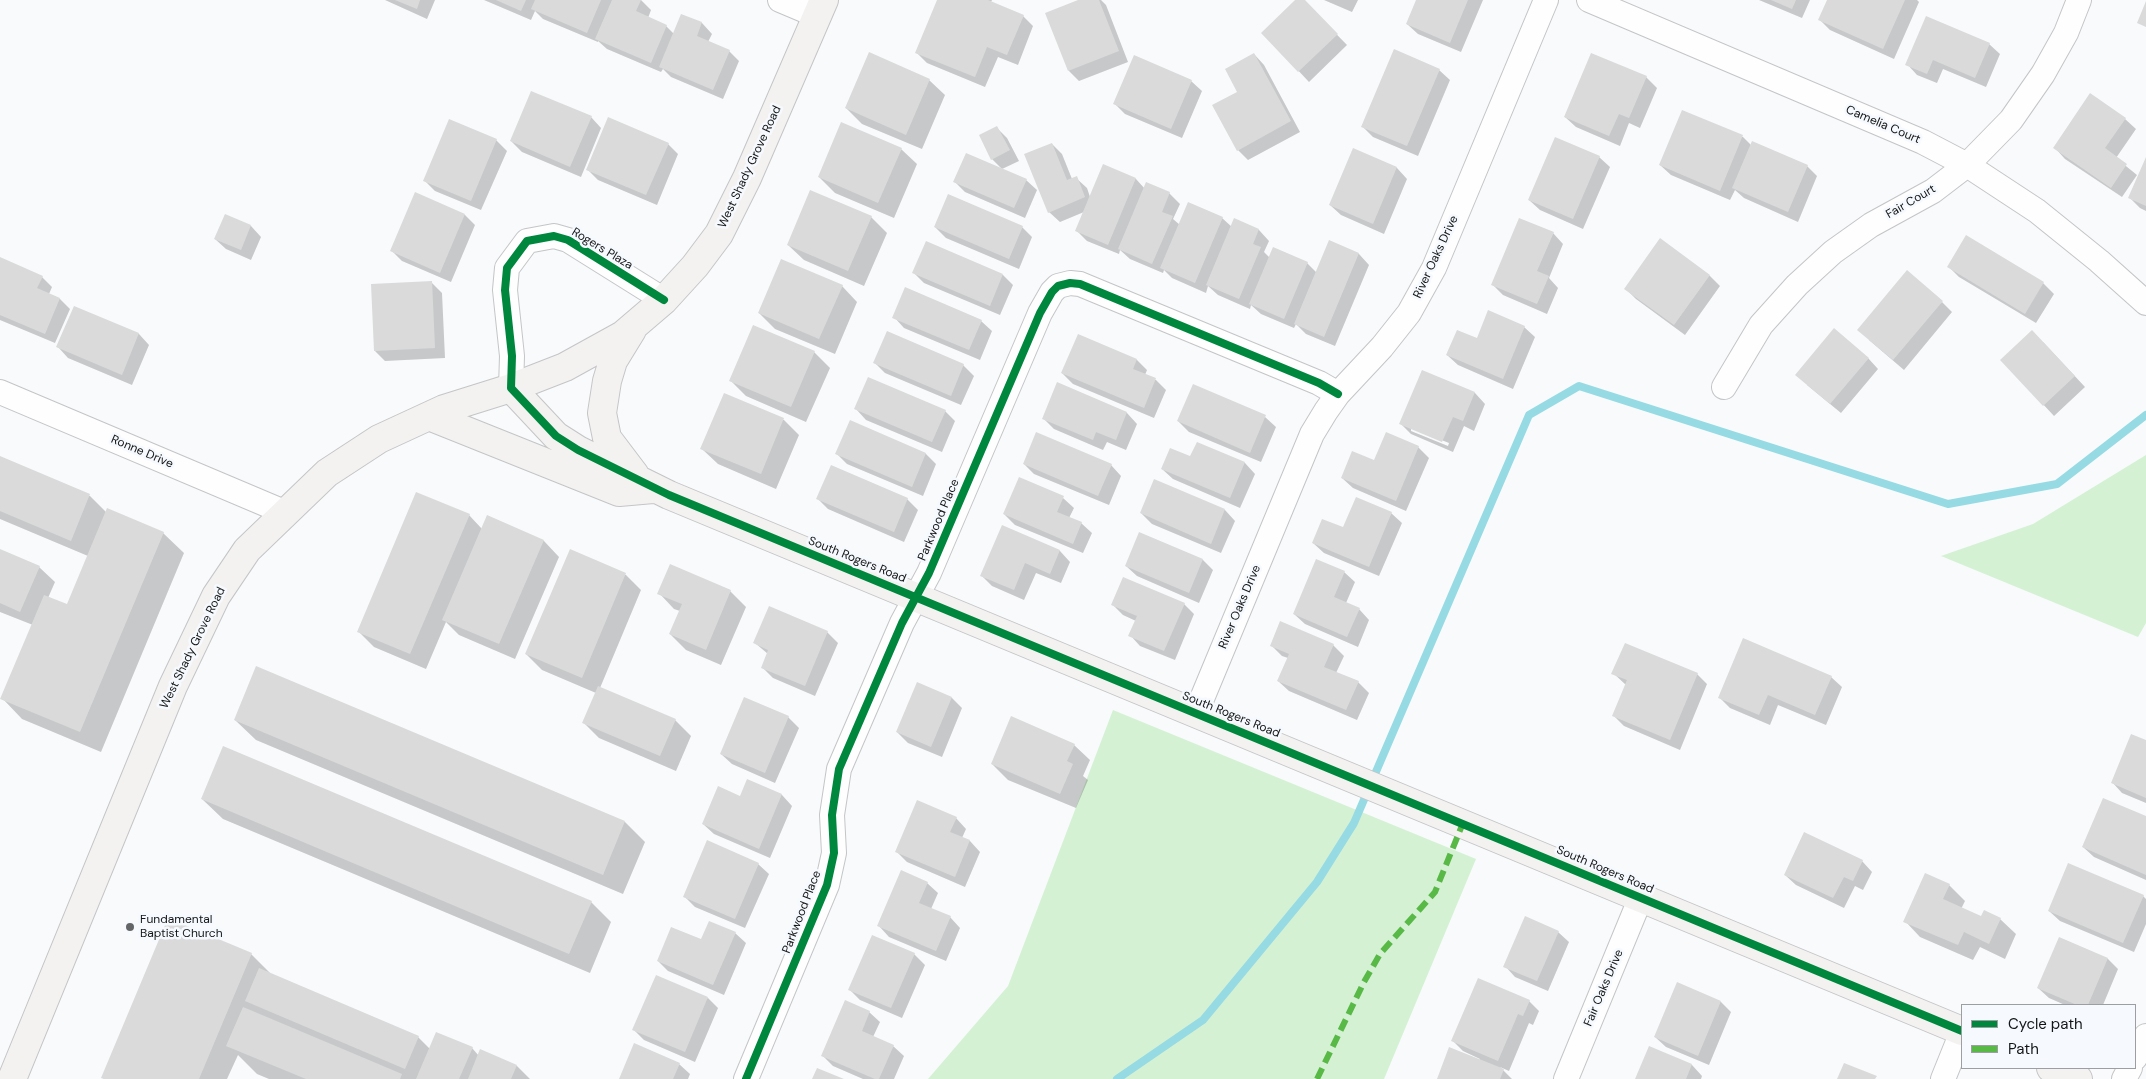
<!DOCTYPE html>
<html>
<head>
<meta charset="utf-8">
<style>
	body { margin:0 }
	#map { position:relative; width:2146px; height:1079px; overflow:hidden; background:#f8fafc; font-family:"DM Sans",sans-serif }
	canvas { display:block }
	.legend { position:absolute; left:1961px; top:1004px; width:175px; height:65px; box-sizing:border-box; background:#f6fafe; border:1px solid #9c9ea1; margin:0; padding:6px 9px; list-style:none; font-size:15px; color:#141516 }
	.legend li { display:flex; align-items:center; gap:10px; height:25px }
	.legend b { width:25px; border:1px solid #9c9ea1 }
</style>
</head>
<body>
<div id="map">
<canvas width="2146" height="1079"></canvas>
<ul class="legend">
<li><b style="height:6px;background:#00873e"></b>Cycle path</li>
<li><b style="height:6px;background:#58b947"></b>Path</li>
</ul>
</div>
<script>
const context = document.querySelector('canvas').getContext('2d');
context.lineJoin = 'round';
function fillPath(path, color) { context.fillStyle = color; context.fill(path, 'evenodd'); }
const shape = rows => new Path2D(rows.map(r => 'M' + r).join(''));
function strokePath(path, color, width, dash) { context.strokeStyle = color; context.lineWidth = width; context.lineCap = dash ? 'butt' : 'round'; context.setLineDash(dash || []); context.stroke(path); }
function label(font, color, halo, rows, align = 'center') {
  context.font = font + ' "DM Sans",sans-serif'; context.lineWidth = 5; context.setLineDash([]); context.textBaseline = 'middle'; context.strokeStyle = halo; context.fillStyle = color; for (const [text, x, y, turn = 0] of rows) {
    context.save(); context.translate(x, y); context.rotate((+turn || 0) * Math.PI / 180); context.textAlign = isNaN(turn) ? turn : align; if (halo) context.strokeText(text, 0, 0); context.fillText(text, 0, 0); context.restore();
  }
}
fillPath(shape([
	[2146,455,2146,623,2138,637,1941,556,2033,524],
	[1113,710,1476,859,1384,1079,928,1079,1008,986]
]), '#d5f1d4');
fillPath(shape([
	[385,0,435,0,427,19],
	[484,0,641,0,651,10,648,18,666,26,674,34,682,15,702,23,712,34,708,42,729,51,739,61,723,99,671,77,663,69,661,72,607,49,598,41,598,42,543,19,535,11,531,20],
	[938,0,992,0,991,2,1023,16,1033,26,1018,65,998,57,985,87,927,63,916,52],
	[1082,0,1101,0,1106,5,1128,62,1079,81,1069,71],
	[1297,0,1303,0,1347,45,1309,82,1263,33],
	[1324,0,1358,0,1352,12],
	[1417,0,1483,0,1461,52,1418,34,1407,24],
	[1759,0,1810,0,1802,18],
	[1828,0,1917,0,1919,2,1894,59,1830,30,1820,20],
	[1989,44,2000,54,1986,87,1943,69,1937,83,1917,75,1907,64],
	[1254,54,1264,65,1300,132,1248,160,1238,150,1238,92],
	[1592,54,1646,77,1657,88,1640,128,1629,123,1620,146,1576,127,1565,117],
	[1439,70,1450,80,1418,156,1373,137,1363,127],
	[929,80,945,95,922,149,862,124,846,108],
	[1191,81,1202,91,1182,138,1125,114,1115,104],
	[1683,111,1743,137,1751,145,1807,166,1817,176,1798,222,1744,198,1735,190,1730,200,1671,175,1660,165],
	[591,117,601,128,581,177,522,152,511,141],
	[2125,119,2136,129,2116,158,2137,175,2122,197,2065,159,2055,148],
	[997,128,1007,138,1019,161,1002,169,992,159],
	[496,140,507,151,481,210,435,191,424,180],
	[668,144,678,154,657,205,598,180,587,169],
	[1052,144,1062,154,1072,179,1076,178,1087,188,1090,197,1104,166,1136,179,1145,189,1169,193,1180,204,1173,219,1180,225,1222,218,1232,227,1235,220,1259,230,1269,241,1264,252,1270,258,1307,263,1317,273,1330,242,1359,254,1369,265,1335,346,1306,334,1296,324,1294,328,1261,314,1251,305,1250,309,1218,295,1208,286,1206,293,1172,278,1164,270,1163,273,1130,259,1120,250,1119,254,1087,241,1076,230,1084,212,1060,222,1049,212],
	[901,149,917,164,894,218,835,193,819,177],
	[1354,150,1397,168,1407,179,1384,234,1341,215,1330,205],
	[1599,157,1610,167,1583,229,1540,210,1529,200],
	[2146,160,2146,211,2140,208,2129,197],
	[1026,180,1037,190,1025,218,965,192,955,182],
	[416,194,465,215,475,225,451,282,402,261,391,250],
	[225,215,251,226,261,237,251,260,226,249,215,239],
	[871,217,887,233,864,286,804,260,788,245],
	[935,227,1022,227,1032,237,1019,269,946,238],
	[1553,233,1563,244,1549,278,1558,288,1547,314,1503,295,1492,284],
	[1661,240,1710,276,1720,286,1685,335,1636,299,1626,289],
	[0,259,42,277,52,287,49,294,60,299,70,309,55,343,0,320],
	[1949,267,2043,283,2054,294,2036,323,1959,277],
	[914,273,1003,275,1013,285,1000,315,924,283],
	[431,282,442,293,445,358,385,361,375,351],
	[842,286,857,302,835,354,775,329,759,313],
	[1942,302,1952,312,1904,370,1869,340],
	[75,307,139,334,149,345,132,385,68,358,58,347],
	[894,317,981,321,992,331,980,360,904,328],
	[1524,327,1535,337,1513,389,1458,365,1447,355],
	[1079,335,1137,360,1147,370,1145,375,1156,380,1166,390,1154,418,1073,384,1062,373],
	[2043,342,2085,387,2054,416,2002,360],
	[814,352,830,368,806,422,746,396,731,381],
	[1868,358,1878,369,1841,413,1807,385],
	[875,363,963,365,974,376,961,405,885,373],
	[1422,371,1475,393,1485,404,1474,431,1464,426,1453,452,1411,434,1401,424],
	[1411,428,1449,443,1448,446,1411,431],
	[1058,384,1127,413,1137,424,1126,450,1107,442,1103,450,1054,429,1043,418],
	[1193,386,1265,417,1276,427,1261,462,1189,432,1178,421],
	[725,394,784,420,799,435,776,489,718,464,702,449],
	[856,409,945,411,955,421,942,452,866,420],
	[850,422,926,454,936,464,923,496,847,464,837,454],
	[1197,443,1245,463,1255,474,1240,508,1173,479,1162,469,1191,458],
	[1418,447,1429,458,1406,511,1353,488,1342,478,1375,462],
	[0,457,90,496,107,513,163,533,184,553,101,752,22,719,2,698,33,625,0,612,0,550,39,567,55,582,48,598,68,606,88,556,0,519],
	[1024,464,1111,465,1121,476,1109,505,1034,474],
	[1155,481,1225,510,1235,521,1221,553,1152,524,1141,513],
	[1063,498,1074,508,1069,518,1081,523,1092,533,1083,553,1015,525,1004,514],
	[818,499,907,499,918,510,904,542,828,509],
	[1391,513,1402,523,1379,576,1324,553,1313,543,1344,529],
	[469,515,482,529,488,516,544,541,559,557,515,659,459,635,446,622,426,669,374,647,358,631],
	[1002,527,1060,551,1070,562,1061,583,1036,573,1024,600,992,586,982,576],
	[1140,533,1203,560,1213,570,1199,603,1137,576,1126,566],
	[570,551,626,575,641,590,600,688,675,720,691,736,676,771,599,738,584,723,596,693,542,670,526,654],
	[1344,572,1355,582,1346,603,1359,609,1369,620,1358,647,1305,624,1294,614],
	[730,591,746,607,721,665,686,650,670,634,680,611,674,609,659,593],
	[1112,604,1184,604,1194,614,1175,660,1140,646,1130,635,1136,621,1123,615],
	[827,632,838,643,815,696,773,678,762,667,768,654,755,643],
	[1271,645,1333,645,1344,656,1336,673,1358,682,1369,693,1357,720,1289,691,1278,681,1288,658,1282,656],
	[257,668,625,822,645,842,623,894,256,740,235,720],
	[1613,673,1697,674,1707,684,1680,750,1624,726,1614,716,1626,685],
	[1831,677,1842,687,1826,725,1778,705,1770,725,1730,708,1719,697],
	[918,684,952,698,962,708,942,757,908,743,897,732],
	[788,717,799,728,775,783,732,764,721,754],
	[2146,741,2146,803,2122,793,2112,782],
	[1074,745,1090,760,1083,776,1088,780,1076,808,1008,780,992,764],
	[748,781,782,795,792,806,770,858,714,834,703,824,741,797],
	[202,799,591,902,611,922,590,973,223,819],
	[956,818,966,829,962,838,970,841,980,852,965,887,907,862,897,852],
	[2146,818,2146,880,2094,857,2083,847],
	[1862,861,1872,872,1863,890,1855,886,1844,908,1796,885,1785,875],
	[758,864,769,874,745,928,695,907,684,896],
	[927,883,938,893,931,909,950,917,960,928,946,961,889,937,879,926],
	[1949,885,1965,901,1961,909,1981,918,2000,919,2016,934,2005,959,1980,947,1973,960,1920,937,1905,921],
	[2143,896,2146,899,2146,924,2134,952,2060,921,2049,911],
	[1558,932,1569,942,1548,991,1515,977,1505,966],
	[735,933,746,943,724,995,668,971,658,961,702,941],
	[2060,938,2108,959,2118,969,2103,1005,2065,1005,2049,998,2038,988],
	[251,954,271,974,418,1037,430,1049,472,1048,479,1056,517,1066,530,1079,269,1079,257,1074,238,1055,227,1079,104,1079,102,1077],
	[914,954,925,965,902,1018,860,1000,850,990],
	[1678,984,1721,1002,1731,1012,1709,1065,1666,1047,1655,1037],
	[708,998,718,1008,695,1062,644,1040,634,1030],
	[1529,1001,1539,1011,1533,1025,1529,1023,1509,1071,1500,1067,1512,1079,1438,1079,1479,1061,1480,1059,1463,1051,1453,1041],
	[869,1012,880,1022,873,1037,893,1046,904,1056,894,1079,863,1079,833,1066,823,1056],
	[1650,1047,1692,1065,1702,1076,1701,1079,1636,1079],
	[679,1064,690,1074,688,1079,620,1079]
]), '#0003');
strokePath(shape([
	[1117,1079,1203,1020,1317,882,1354,823,1529,415,1579,386,1948,504,2057,484,2146,415]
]), '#96dae3', 8);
fillPath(shape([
	[395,0,420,0,417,9],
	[496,0,526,0,521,11],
	[535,0,601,0,587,33,531,9],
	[612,0,641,0,636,11,667,25,651,63,595,39],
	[937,0,988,0,1024,15,1007,55,987,47,975,77,915,53],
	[1078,0,1099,0,1119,51,1068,71,1045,13],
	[1295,0,1305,0,1338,34,1298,72,1261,33],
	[1416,0,1468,0,1450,43,1406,24],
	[1771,0,1796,0,1792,9],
	[1827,0,1905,0,1883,49,1818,20],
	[2146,1,2146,27,2137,23],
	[681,14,702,22,697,36,730,50,713,90,659,67],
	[1926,16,1990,43,1975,78,1933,60,1927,74,1905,65],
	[1394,49,1440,69,1407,146,1361,127],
	[869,52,930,79,906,135,845,108],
	[1254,53,1291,121,1237,151,1212,105,1237,92,1225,69],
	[1591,53,1647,76,1629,118,1619,114,1609,136,1564,117],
	[1134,55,1192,80,1171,129,1113,104],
	[531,91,592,116,570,167,510,141],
	[2090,93,2126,118,2105,148,2127,164,2111,188,2053,148],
	[1682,110,1743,135,1720,191,1659,165],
	[608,117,669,143,646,195,586,170],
	[449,119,497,139,471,201,423,181],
	[841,122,902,148,878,203,818,177],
	[997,126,1010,150,991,160,979,135],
	[1555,137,1600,156,1573,219,1528,200],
	[1752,141,1808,165,1788,212,1732,188],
	[1052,143,1067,180,1077,176,1085,197,1048,213,1024,154],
	[1353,148,1397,167,1373,224,1329,205],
	[966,153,1027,179,1014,208,953,182],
	[2146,157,2146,206,2128,198],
	[1103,164,1136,178,1108,245,1075,231],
	[1146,182,1170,192,1162,212,1173,216,1152,264,1118,249],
	[810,190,872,216,848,271,787,245],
	[415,192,465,214,440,273,390,251],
	[948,194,1023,226,1009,259,934,227],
	[1188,202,1223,217,1195,283,1160,268],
	[225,214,251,225,241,250,214,239],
	[1234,218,1259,229,1253,244,1261,247,1239,299,1206,285],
	[1519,218,1554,232,1537,271,1549,276,1537,304,1491,285],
	[1966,235,2044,282,2025,314,1947,267],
	[1660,238,1710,275,1674,325,1624,289],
	[1329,240,1359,253,1324,337,1294,324],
	[926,241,1003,274,990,306,912,273],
	[1273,247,1308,262,1284,319,1249,304],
	[0,257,43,276,37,288,60,298,45,334,0,315],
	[781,259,843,285,819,339,758,313],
	[1907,270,1943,301,1893,360,1857,330],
	[432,281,435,348,374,351,371,284],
	[905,287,982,320,969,350,892,318],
	[74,306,139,333,122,375,56,347],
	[1488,310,1525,326,1503,379,1446,355,1457,330,1477,338],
	[753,325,815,351,791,407,729,381],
	[1834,328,1869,358,1830,404,1795,375],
	[2032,330,2075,376,2043,406,2000,360],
	[887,331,964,364,951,396,873,363],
	[1078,334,1137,359,1133,369,1156,378,1144,408,1061,373],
	[1422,370,1475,392,1463,421,1453,417,1442,442,1399,424],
	[868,377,946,410,932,442,854,409],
	[1057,382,1127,412,1116,440,1096,432,1093,440,1042,419],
	[1193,384,1266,415,1250,453,1177,421],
	[724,393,784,418,761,474,700,449],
	[850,420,926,453,912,487,835,454],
	[1036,432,1112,464,1098,496,1023,464],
	[1386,432,1419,446,1396,501,1341,478,1352,451,1374,460],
	[1197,442,1245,462,1230,498,1161,469,1170,448,1190,456],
	[0,456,90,494,71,541,0,511],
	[831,465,908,498,894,532,816,499],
	[1019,477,1064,496,1057,512,1082,522,1073,544,1003,514],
	[1154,479,1225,509,1211,544,1140,513],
	[416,492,470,514,410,654,357,632],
	[1356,497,1392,512,1369,567,1312,543,1322,519,1343,527],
	[107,508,164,532,80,732,0,699,44,595,67,604],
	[487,515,544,540,499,644,442,620],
	[1002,525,1060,550,1050,574,1025,563,1014,590,980,576],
	[1139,532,1203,559,1189,593,1125,566],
	[0,549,40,566,20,612,0,603],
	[570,549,626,573,582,678,525,654],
	[1316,559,1345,571,1334,597,1360,608,1347,637,1293,614],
	[670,564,731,590,706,650,669,634,682,604,657,594],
	[1123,577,1185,603,1164,651,1128,636,1137,616,1111,605],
	[769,606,828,631,805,686,761,668,768,650,753,643],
	[1280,621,1334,644,1324,667,1359,681,1346,710,1277,681,1289,654,1270,646],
	[1743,638,1832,676,1815,715,1768,695,1759,715,1718,698],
	[1625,643,1698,673,1670,740,1612,716,1627,680,1611,674],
	[256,666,625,821,603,875,234,720],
	[917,682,952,697,931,747,896,732],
	[598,686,676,719,660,756,582,723],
	[744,697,789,716,765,773,720,754],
	[1011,716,1075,744,1067,761,1073,764,1060,794,991,764],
	[2131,734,2146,740,2146,798,2111,783],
	[223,746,592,901,569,954,201,799],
	[747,779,782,794,759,849,702,824,718,786,740,796],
	[2103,798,2146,816,2146,875,2082,847],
	[917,800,957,817,950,832,970,840,955,877,895,852],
	[1804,832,1863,860,1853,881,1844,877,1833,898,1784,875],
	[707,840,759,863,735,919,683,897],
	[2068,863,2144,895,2123,943,2048,911],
	[901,870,928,882,919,903,951,916,936,951,877,926],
	[1925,873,1950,884,1943,899,1981,916,1984,910,2001,918,1989,944,1964,932,1958,945,1903,922],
	[1525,916,1559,931,1537,981,1503,967],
	[168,918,252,953,199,1079,104,1079,101,1078],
	[709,921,736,932,713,985,657,961,671,927,701,939],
	[872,935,915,953,891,1008,848,990],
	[2059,937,2108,958,2088,1005,2077,1005,2037,988],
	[259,968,419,1036,405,1069,245,1001],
	[656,975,708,997,685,1052,632,1030],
	[1478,978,1530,1000,1523,1016,1518,1014,1498,1061,1451,1041],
	[1677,982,1721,1001,1698,1056,1654,1037],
	[845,1000,870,1011,862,1031,894,1045,879,1079,875,1079,821,1056],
	[243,1007,402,1074,400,1079,306,1079,226,1046],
	[436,1032,473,1047,459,1079,416,1079],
	[634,1043,680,1063,673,1079,619,1079],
	[1649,1046,1692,1064,1686,1079,1635,1079],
	[1449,1047,1504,1069,1500,1079,1437,1079],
	[480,1049,517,1065,511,1079,468,1079],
	[1844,1063,1877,1076,1875,1079,1837,1079],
	[817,1068,844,1079,812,1079]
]), '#dadada');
const street = shape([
	[780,0,818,16],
	[1589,0,1923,142,1967,165,2037,211,2099,261,2146,303],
	[1724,387,1761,325,1797,285,1833,252,1871,225,1933,191,1967,165,2011,120,2043,74,2066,33,2079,0],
	[511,388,512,356,505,290,507,268,527,241,554,236,568,240,664,300],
	[0,392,284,512],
	[1196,713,1312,434,1326,411,1338,394,1382,347,1409,313,1434,268,1546,0],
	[2135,1058,2146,1036],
	[746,1079,827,885,834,853,832,815,839,769,902,623,929,573,1040,313,1052,292,1058,286,1070,283,1080,284,1319,383,1338,394],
	[1566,1079,1641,897],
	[1943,1079,1962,1032],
	[2124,1079,2130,1068]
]);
const secondary = shape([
	[632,330,613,361,607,381,602,413,607,438,635,475],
	[511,388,556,436,578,450,669,495,1962,1031],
	[429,416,619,492,653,489],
	[2051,1068,2078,1079],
	[12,1079,173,686,216,596,247,550,327,473,379,439,444,409,511,388,565,367,623,335,664,300,695,266,719,234,747,178,824,0]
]);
strokePath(street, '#c4c5c7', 26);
strokePath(secondary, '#c4c5c7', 30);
strokePath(street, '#fefeff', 24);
strokePath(secondary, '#f4f2f0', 28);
strokePath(shape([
	[1317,1079,1364,982,1380,954,1435,892,1463,823]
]), '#58b947', 6, [12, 6]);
strokePath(shape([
	[664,300,568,240,554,236,527,241,507,268,505,290,512,356,511,388,556,436,578,450,669,495,1962,1031],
	[746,1079,827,885,834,853,832,815,839,769,902,623,929,573,1040,313,1052,292,1058,286,1070,283,1080,284,1319,383,1338,394]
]), '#00873e', 8);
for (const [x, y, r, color] of [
	[130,927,5,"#646566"]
]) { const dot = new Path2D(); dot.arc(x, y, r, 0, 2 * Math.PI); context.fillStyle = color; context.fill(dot); strokePath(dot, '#f6fafe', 2); }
label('12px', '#141516', '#f6fafe', [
	["Camelia Court",1883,125,23],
	["West Shady Grove Road",750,167,-65],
	["Fair Court",1911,202,-30],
	["Rogers Plaza",602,249,31],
	["River Oaks Drive",1436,257,-65],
	["Ronne Drive",142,452,23],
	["Parkwood Place",939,520,-67],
	["South Rogers Road",857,560,22],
	["River Oaks Drive",1240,607,-67],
	["West Shady Grove Road",193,648,-64],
	["South Rogers Road",1231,715,22],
	["South Rogers Road",1605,870,23],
	["Parkwood Place",802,912,-69],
	["Fair Oaks Drive",1604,988,-67]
]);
label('12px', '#141516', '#f6fafe', [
	["Fundamental",140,920],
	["Baptist Church",140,934]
], 'left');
</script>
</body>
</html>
